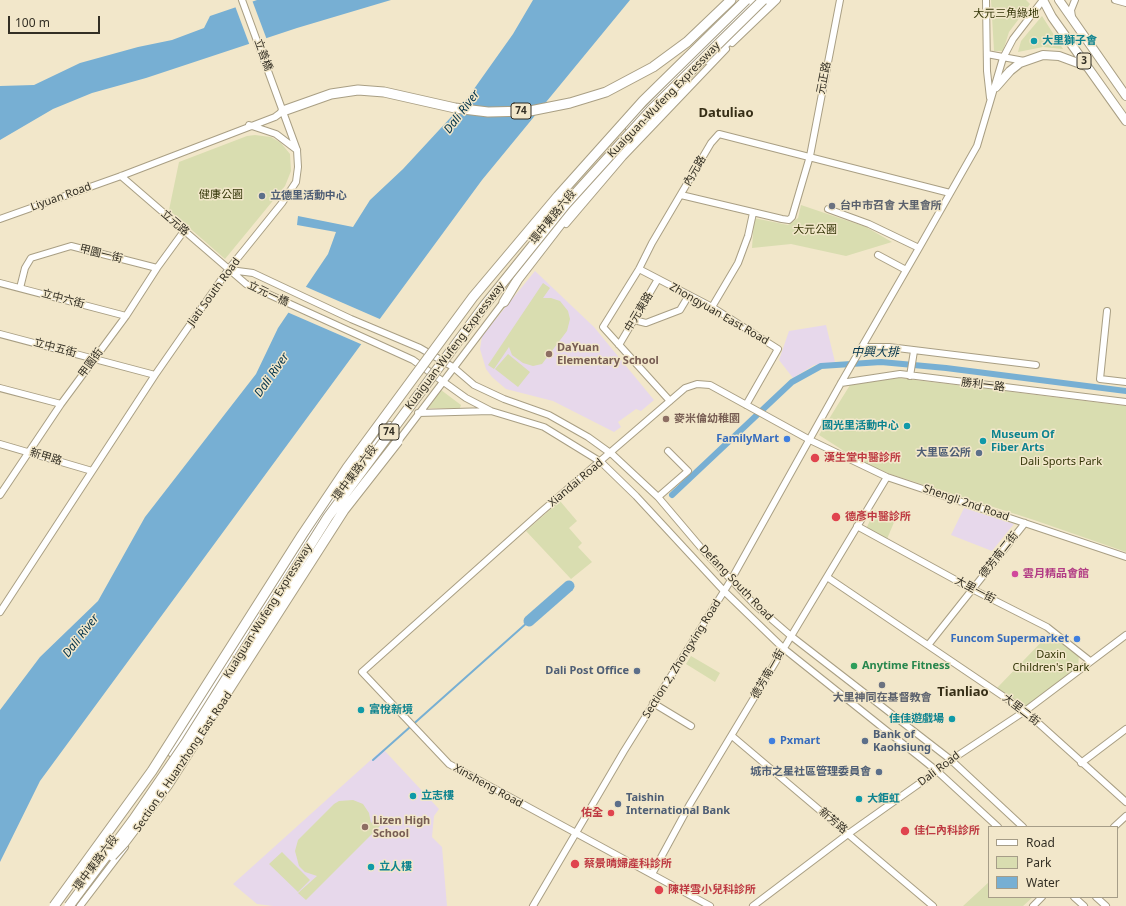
<!DOCTYPE html>
<html>
<head>
<meta charset="utf-8">
<style>
	body { margin:0 }
	#map { position:relative; width:1126px; height:906px; overflow:hidden; background:#f2e7ca; font-family:"Noto Sans",sans-serif }
	canvas { display:block }
	.legend { position:absolute; left:988px; top:826px; width:130px; height:72px; box-sizing:border-box; background:#f2e7ca; border:1px solid #a69d88; margin:0; padding:5px 7px; list-style:none; font-size:12px; color:#332f24 }
	.legend li { display:flex; align-items:center; gap:8px; height:20px }
	.legend b { width:20px; border:1px solid #a69d88 }
	.scale { position:absolute; left:8px; top:16px; width:92px; height:18px; box-sizing:border-box; border:2px solid #332f24; border-top:0; padding-left:5px; font-size:12px; line-height:14px; white-space:nowrap; color:#332f24; -webkit-text-stroke:3px #f2e7ca; paint-order:stroke }
</style>
</head>
<body>
<div id="map">
<canvas width="1126" height="906"></canvas>
<ul class="legend">
<li><b style="height:5px;background:#fff"></b>Road</li>
<li><b style="height:11px;background:#d9ddb0"></b>Park</li>
<li><b style="height:11px;background:#77afd3"></b>Water</li>
</ul>
<div class="scale">100 m</div>
</div>
<script>
const context = document.querySelector('canvas').getContext('2d');
context.lineJoin = 'round';
function fillPath(path, color) { context.fillStyle = color; context.fill(path, 'evenodd'); }
const shape = rows => new Path2D(rows.map(r => 'M' + r).join(''));
function strokePath(path, color, width, dash) { context.strokeStyle = color; context.lineWidth = width; context.lineCap = dash ? 'butt' : 'round'; context.setLineDash(dash || []); context.stroke(path); }
function label(font, color, halo, rows, align = 'center') {
  context.font = font + ' "Noto Sans","Noto Sans TC",sans-serif'; context.lineWidth = 3; context.setLineDash([]); context.textBaseline = 'middle'; context.strokeStyle = halo; context.fillStyle = color; for (const [text, x, y, turn = 0] of rows) {
    context.save(); context.translate(x, y); context.rotate((+turn || 0) * Math.PI / 180); context.textAlign = isNaN(turn) ? turn : align; if (halo) context.strokeText(text, 0, 0); context.fillText(text, 0, 0); context.restore();
  }
}
fillPath(shape([
	[535,271,594,327,654,400,641,411,636,409,618,422,621,427,614,432,553,401,506,389,492,377,486,369,480,349,482,336],
	[826,325,835,362,814,365,793,378,779,360,789,331],
	[964,508,1014,524,992,551,951,535],
	[383,749,439,809,434,816,432,837,442,847,447,906,273,906,257,904,233,884]
]), '#e7d8eb');
fillPath(shape([
	[991,0,1026,0,1030,4,1009,32,1003,51,994,51],
	[1042,16,1063,49,1043,47,1018,52,1021,41],
	[255,135,271,137,281,143,290,154,291,171,285,186,225,259,169,210,179,162,247,136],
	[801,205,866,227,892,242,846,256,791,244,752,248,754,218,788,225,798,218],
	[543,283,550,288,543,298,551,298,560,301,568,311,570,319,567,331,542,364,533,366,523,363,512,355,509,347,494,369,488,365],
	[508,354,530,372,518,387,495,369],
	[899,378,1126,406,1126,552,1034,520,890,474,858,460,819,435,850,385],
	[441,390,461,405,460,408,428,408],
	[560,501,577,521,569,528,582,543,578,547,592,562,571,579,526,531],
	[875,510,895,520,887,539,866,529],
	[1050,633,1079,654,1078,668,1025,708,997,688],
	[691,656,720,673,715,682,686,664],
	[353,800,363,804,369,813,371,823,376,818,382,824,306,900,298,893,317,876,305,872,299,866,295,851,298,840,334,804,339,801],
	[282,852,310,880,298,892,269,864],
	[989,882,989,897,1033,897,1023,906,963,906]
]), '#d9ddb0');
fillPath(shape([
	[257,0,391,0,297,28,146,78,92,93,53,109,0,140,0,86,34,85,80,63,138,47,172,40,204,28,210,16],
	[533,0,630,0,482,180,40,781,0,862,0,710,40,657,98,601,145,517,256,374,278,328,328,254,336,232,297,225,298,216,353,227,370,200,403,169,464,103,513,34]
]), '#77afd3');
fillPath(shape([
	[252,0,267,40,250,46,235,6],
	[304,286,382,320,363,345,287,312]
]), '#f2e7ca');
strokePath(shape([
	[373,760,529,621]
]), '#77afd3', 2);
strokePath(shape([
	[672,495,792,382,821,366,881,362,946,368,1126,391]
]), '#77afd3', 6);
strokePath(shape([
	[529,621,569,586]
]), '#77afd3', 11);
const minor = shape([
	[986,0,987,71,990,98],
	[1115,0,1126,3],
	[1072,17,1071,10,1075,0],
	[732,43,777,0],
	[987,54,1024,61],
	[249,125,276,134,297,150],
	[629,128,753,0],
	[121,176,246,284,413,360,466,398,491,411,544,427,601,462,636,496,724,591,783,648,937,771,998,827],
	[681,195,782,219,789,220,792,217,810,156,840,0],
	[828,209,869,224,919,248],
	[0,219,121,176,275,117,283,111],
	[566,224,623,157,726,49],
	[878,255,906,270],
	[639,269,712,307,778,349,746,405],
	[230,270,253,273,351,319,420,348,453,367,474,385,504,399,549,415,588,437,613,455,658,497,703,550,755,605,791,636,951,760,1023,827],
	[0,283,126,316],
	[20,288,25,268,31,258,71,246,157,268],
	[712,307,738,263,748,236,753,213],
	[1107,311,1100,379,1126,382],
	[634,320,646,323,680,310,689,295],
	[0,334,155,375],
	[619,345,658,279],
	[862,347,889,347,1036,365],
	[910,376,914,351],
	[841,383,900,374,1126,402],
	[0,388,61,404],
	[670,401,603,327,639,269,652,243,711,143,719,134,950,193],
	[418,413,491,411],
	[0,444,92,471],
	[396,444,505,300],
	[0,495,61,404,126,316,157,268,184,231],
	[658,497,688,471,668,451],
	[857,526,972,589,1047,627,1090,661],
	[827,577,1025,711,1126,802],
	[0,612,155,375,228,270,282,203,296,182,298,167,297,150,242,0],
	[929,644,1025,523],
	[653,703,691,726],
	[732,736,933,906],
	[172,754,336,497,390,425],
	[1081,763,1126,729],
	[1114,827,1126,816],
	[652,874,690,804,887,477],
	[1074,897,1084,906],
	[1096,897,1106,906],
	[80,906,125,847],
	[533,906,624,751,731,580,841,383,919,248,977,146,1003,58,1013,39,1043,0],
	[710,906,449,764,362,672,541,512,685,388,697,384,710,385,810,440,887,477,1126,557],
	[753,906,848,834,937,771,951,760,1025,711,1126,635],
	[1033,906,1042,897]
]);
const major = shape([
	[1043,0,1052,17,1126,121],
	[1059,0,1126,96],
	[996,87,1010,71,1020,63,1043,55,1059,56,1086,66]
]);
const highway = shape([
	[708,60,771,0],
	[283,111,331,94,358,90,384,92,455,108,488,112,530,111,570,103,606,92,653,67,687,42,731,0],
	[504,302,518,279,572,209,653,115,685,83]
]);
strokePath(minor, '#a99f84', 8);
strokePath(major, '#a99f84', 10);
strokePath(highway, '#a99f84', 11);
strokePath(minor, '#fff', 6);
strokePath(major, '#fff', 8);
strokePath(highway, '#fff', 9);
const highwayBridge = shape([
	[112,856,124,843,167,786,344,510,398,441],
	[54,906,152,771,302,535,347,468,473,297,558,196,643,101,746,0],
	[69,906,133,820,187,741,328,517,484,306,566,204,651,110,763,0]
]);
strokePath(highwayBridge, '#a99f84', 11, []);
strokePath(highwayBridge, '#fff', 9);
for (const [x, y, r, color] of [
	[1034,41,4,"#0f9aa8"],
	[262,196,4,"#5c6f8a"],
	[832,206,4,"#6b7280"],
	[549,354,4,"#8d6e63"],
	[666,419,4,"#8d6e63"],
	[907,426,4,"#0f9aa8"],
	[787,439,4,"#3f7fe0"],
	[983,441,4,"#0f9aa8"],
	[979,453,4,"#5c6f8a"],
	[815,458,5,"#e0444e"],
	[836,517,5,"#e0444e"],
	[1015,574,4,"#d1479c"],
	[1077,639,4,"#3f7fe0"],
	[854,666,4,"#2e9e5b"],
	[637,671,4,"#5c6f8a"],
	[882,685,4,"#6b7280"],
	[361,710,4,"#0f9aa8"],
	[952,719,4,"#0f9aa8"],
	[772,741,4,"#3f7fe0"],
	[865,741,4,"#5c6f8a"],
	[879,772,4,"#5c6f8a"],
	[413,796,4,"#0f9aa8"],
	[859,799,4,"#0f9aa8"],
	[618,804,4,"#5c6f8a"],
	[611,813,4,"#e0444e"],
	[365,827,4,"#8d6e63"],
	[905,831,5,"#e0444e"],
	[575,864,5,"#e0444e"],
	[371,867,4,"#0f9aa8"],
	[659,890,5,"#e0444e"]
]) { const dot = new Path2D(); dot.arc(x, y, r, 0, 2 * Math.PI); context.fillStyle = color; context.fill(dot); strokePath(dot, '#f2e7ca', 1.5); }
for (const [x, y, w] of [
	[1084,61,14],
	[521,111,20],
	[389,432,20]
]) { const box = new Path2D(); box.roundRect(x - w / 2, y - 8, w, 16, 3); context.fillStyle = '#f2e7ca'; context.fill(box); strokePath(box, '#332f24', 1); }
label('bold 10px', '#332f24', null, [
	["3",1084,61],
	["74",521,111],
	["74",389,432]
]);
label('11px', '#333506', '#f2e7ca', [
	["大元三角綠地",1006,14],
	["健康公園",221,195],
	["大元公園",815,230],
	["Dali Sports Park",1061,462],
	["Daxin",1051,655],
	["Children's Park",1051,668]
]);
label('bold 11px', '#0d838f', '#f2e7ca', [
	["大里獅子會",1042,41],
	["國光里活動中心",899,426,"right"],
	["Museum Of",991,435],
	["Fiber Arts",991,448],
	["富悅新境",369,710],
	["佳佳遊戲場",944,719,"right"],
	["立志樓",421,796],
	["大鉅虹",867,799],
	["立人樓",379,867]
], 'left');
label('11px', '#332f24', '#f2e7ca', [
	["立善橋",263,55,70],
	["元正路",824,78,-79],
	["Kuaiguan-Wufeng Expressway",664,100,-46],
	["內元路",695,171,-60],
	["Liyuan Road",61,197,-20],
	["環中東路六段",553,217,-51],
	["立元路",175,223,41],
	["甲園一街",101,254,14],
	["Jiati South Road",214,292,-54],
	["立元一橋",268,294,25],
	["立中六街",63,299,15],
	["中元東路",639,312,-59],
	["Zhongyuan East Road",719,314,30],
	["Kuaiguan-Wufeng Expressway",455,346,-53],
	["立中五街",55,348,15],
	["甲園街",91,363,-54],
	["勝利一路",983,385,7],
	["新甲路",46,457,17],
	["環中東路六段",355,473,-53],
	["Xiandai Road",576,483,-40],
	["Shengli 2nd Road",966,503,19],
	["德芳南二街",999,555,-52],
	["Defang South Road",736,583,46],
	["大里一街",975,590,28],
	["Kuaiguan-Wufeng Expressway",268,611,-58],
	["Section 2, Zhongxing Road",682,659,-58],
	["德芳南一街",768,674,-60],
	["大里二街",1021,710,38],
	["Section 6, Huanzhong East Road",183,762,-56],
	["Dali Road",939,769,-37],
	["Xinsheng Road",488,786,29],
	["新芳路",833,821,40],
	["環中東路六段",96,863,-53]
]);
label('bold 11px', '#4e5e75', '#f2e7ca', [
	["立德里活動中心",270,196],
	["大里區公所",971,453,"right"],
	["Dali Post Office",629,671,"right"],
	["Bank of",873,735],
	["Kaohsiung",873,748],
	["城市之星社區管理委員會",871,772,"right"],
	["Taishin",626,798],
	["International Bank",626,811]
], 'left');
label('bold 11px', '#5b616d', '#f2e7ca', [
	["台中市召會 大里會所",840,206],
	["大里神同在基督教會",882,698,"center"]
], 'left');
label('bold 11px', '#785e54', '#f2e7ca', [
	["DaYuan",557,348],
	["Elementary School",557,361],
	["麥米倫幼稚園",674,419],
	["Lizen High",373,821],
	["School",373,834]
], 'left');
label('bold 11px', '#366cbe', '#f2e7ca', [
	["FamilyMart",779,439],
	["Funcom Supermarket",1069,639],
	["Pxmart",780,741,"left"]
], 'right');
label('bold 11px', '#be3a42', '#f2e7ca', [
	["漢生堂中醫診所",824,458],
	["德彥中醫診所",845,517],
	["佑全",603,813,"right"],
	["佳仁內科診所",914,831],
	["蔡景晴婦產科診所",584,864],
	["陳祥雪小兒科診所",668,890]
], 'left');
label('bold 11px', '#b23c85', '#f2e7ca', [
	["雲月精品會館",1023,574]
], 'left');
label('bold 11px', '#27864d', '#f2e7ca', [
	["Anytime Fitness",862,666]
], 'left');
label('italic 12px', '#02334b', '#f2e7ca', [
	["Dali River",462,112,-53],
	["中興大排",875,353],
	["Dali River",272,375,-55],
	["Dali River",81,636,-52]
]);
label('bold 13px', '#362e16', '#f2e7ca', [
	["Datuliao",726,113],
	["Tianliao",963,692]
]);
</script>
</body>
</html>
